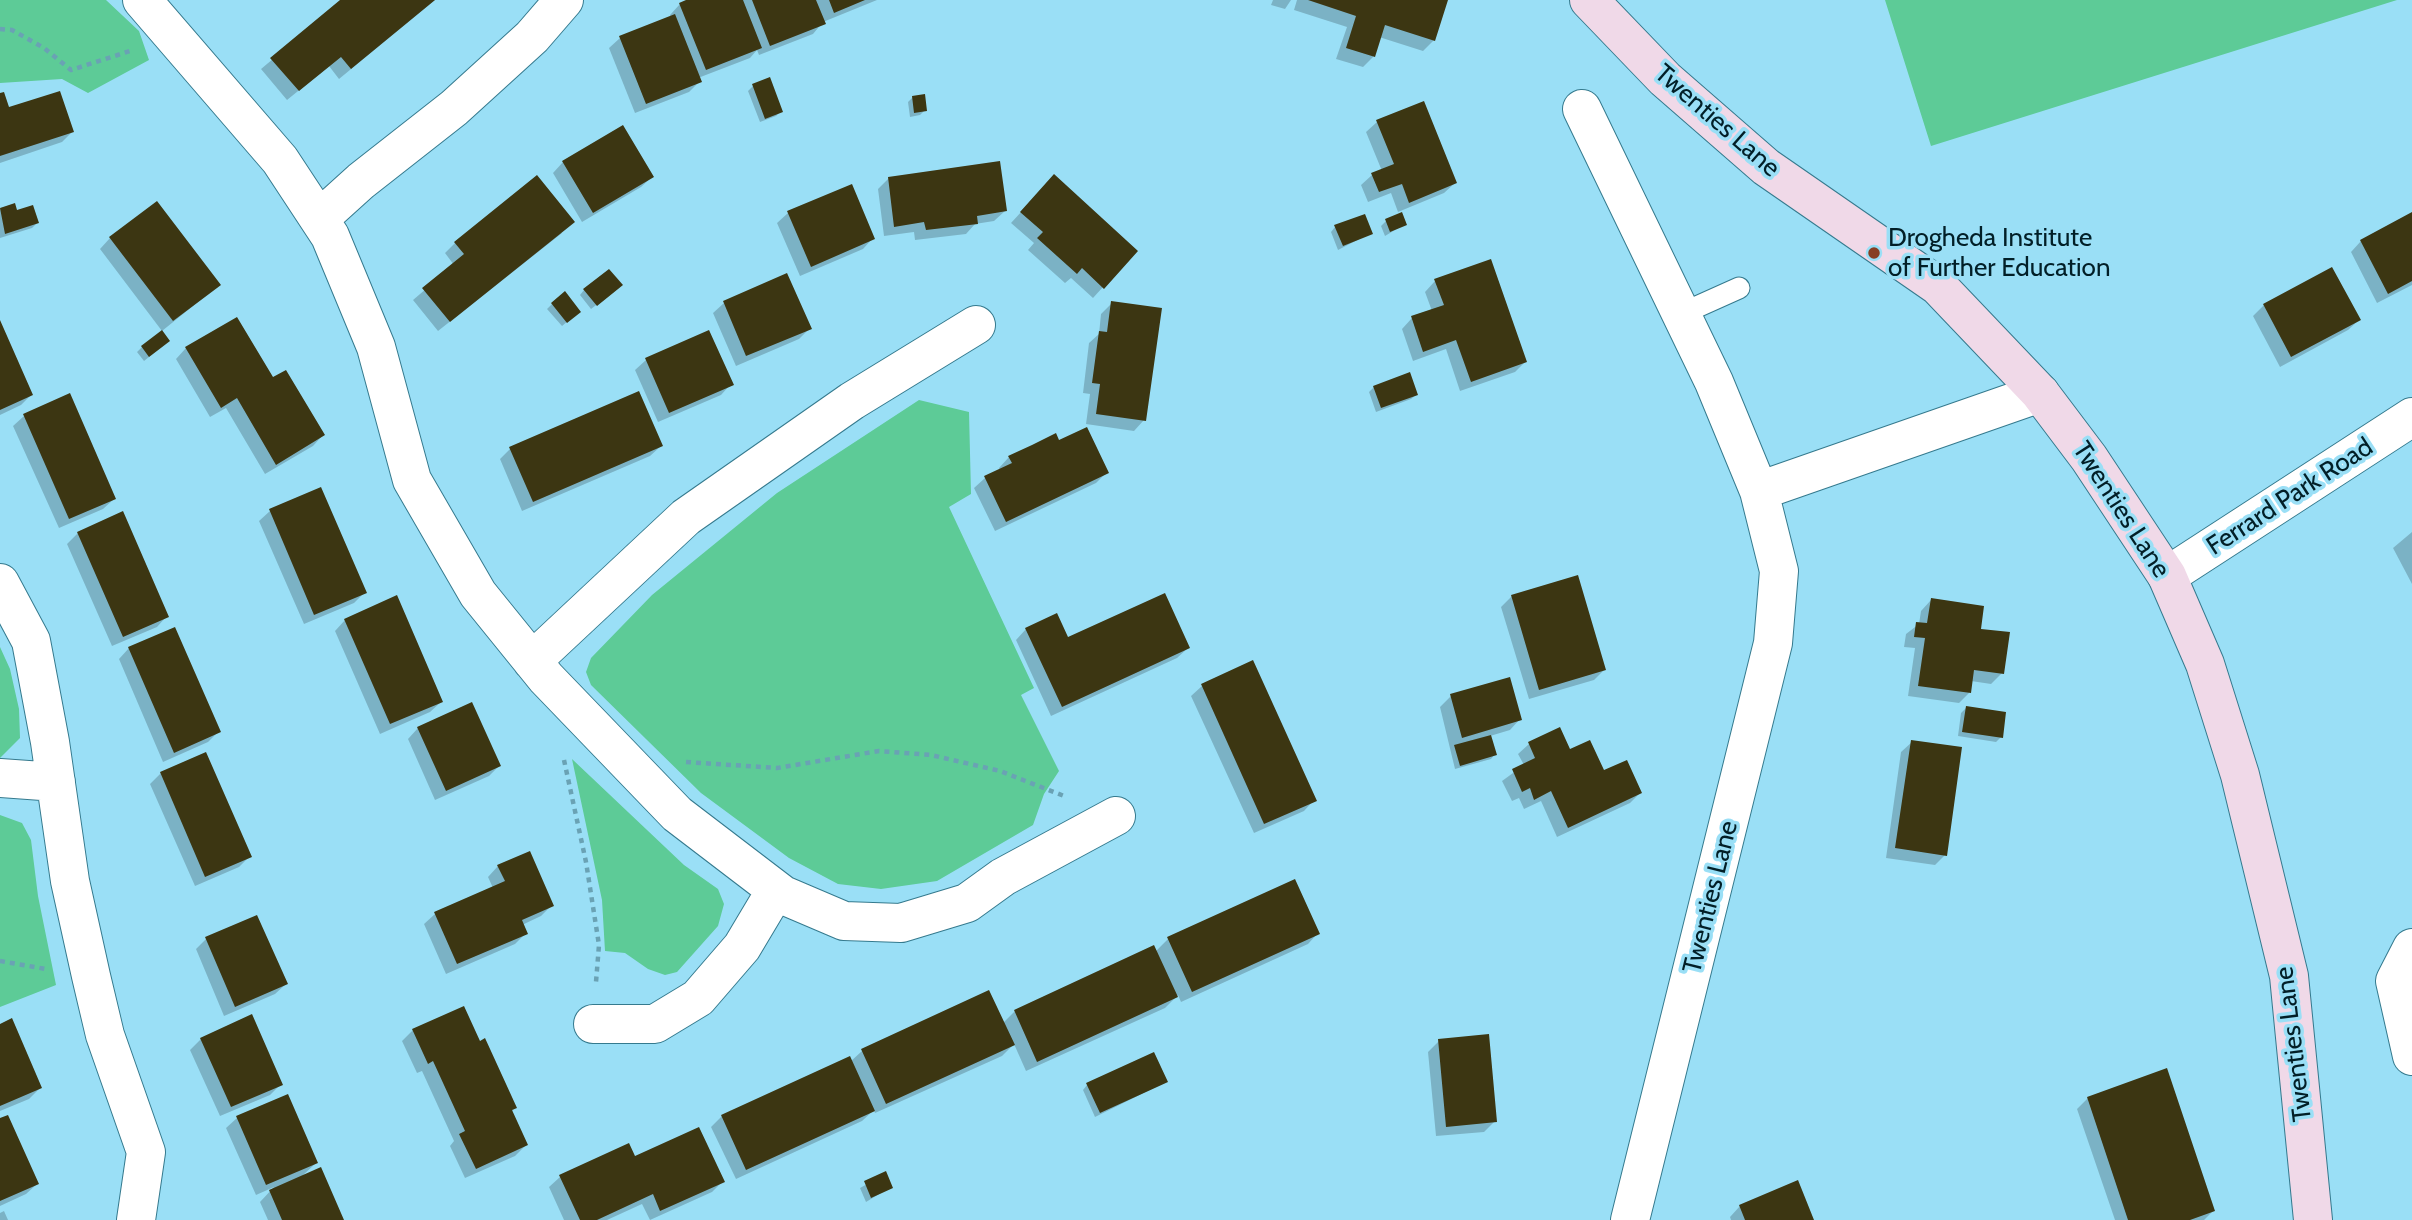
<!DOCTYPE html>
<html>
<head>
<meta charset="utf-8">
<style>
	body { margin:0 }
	canvas { display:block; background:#9adff6 }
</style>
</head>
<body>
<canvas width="2412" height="1220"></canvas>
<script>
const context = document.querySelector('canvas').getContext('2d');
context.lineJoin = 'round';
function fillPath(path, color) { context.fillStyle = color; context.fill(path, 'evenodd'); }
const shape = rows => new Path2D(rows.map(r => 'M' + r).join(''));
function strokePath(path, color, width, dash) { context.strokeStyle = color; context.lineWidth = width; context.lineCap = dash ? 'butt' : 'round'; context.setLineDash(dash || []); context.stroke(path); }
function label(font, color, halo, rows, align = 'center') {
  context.font = font + ' Cabin,sans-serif'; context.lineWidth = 7; context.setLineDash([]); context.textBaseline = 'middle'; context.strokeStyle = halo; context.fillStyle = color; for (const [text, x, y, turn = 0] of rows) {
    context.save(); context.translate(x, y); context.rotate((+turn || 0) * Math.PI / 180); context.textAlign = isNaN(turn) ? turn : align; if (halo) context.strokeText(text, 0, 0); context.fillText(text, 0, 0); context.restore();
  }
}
fillPath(shape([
	[0,0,106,0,139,31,149,60,88,93,62,79,0,83],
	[1885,0,2397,0,1931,146],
	[919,400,969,412,971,494,949,507,1034,688,1021,695,1059,771,1044,794,1033,825,937,881,881,889,838,884,789,858,701,793,591,685,586,672,591,658,652,595,777,493],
	[0,647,10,669,19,709,20,738,0,758],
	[572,759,684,865,718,889,724,904,718,926,677,972,665,975,648,969,625,953,605,951,602,900],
	[0,815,22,823,31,840,38,896,56,985,0,1007]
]), '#5dcb97');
fillPath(shape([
	[343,0,435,0,339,79,329,66,287,100,261,69],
	[691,0,877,0,823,22,813,34,759,55,757,50,750,58,698,78,700,81,689,92,635,113,609,48,620,38,671,18,670,15,680,4],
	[1273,0,1291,0,1285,9,1271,5],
	[1297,0,1447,0,1434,40,1423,51,1379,37,1373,57,1363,67,1336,59,1347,27,1294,10],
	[753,86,781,111,776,116,760,122,748,91],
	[0,95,8,109,72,132,62,142,0,163],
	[913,97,925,110,920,115,910,117,908,102],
	[1377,122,1455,183,1444,193,1398,212,1391,193,1368,202,1361,185,1372,175,1382,171,1366,132],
	[563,162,652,177,641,187,582,222,553,173],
	[889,178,1005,211,994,221,975,224,966,234,915,240,914,232,884,236,878,189],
	[1044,187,1103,287,1093,298,1071,278,1065,283,1028,250,1034,243,1011,223],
	[14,205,16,212,37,223,32,228,0,238,0,209],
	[788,213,873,238,863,249,800,276,777,223],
	[2412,214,2412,285,2377,303,2351,252,2361,241],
	[1386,221,1405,224,1385,236,1381,226],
	[1335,227,1371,233,1338,250,1331,232],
	[562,233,438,331,413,300,454,265,445,253,455,243],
	[110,238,219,285,162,331,100,249],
	[2331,269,2359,320,2348,330,2280,367,2253,316,2264,305],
	[787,275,810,328,799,339,736,366,713,313,724,303],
	[1435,281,1525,362,1515,372,1460,391,1446,349,1413,361,1402,329,1412,318,1432,311,1425,292],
	[584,290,616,290,591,309,580,295],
	[1112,303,1144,420,1134,431,1086,424,1090,394,1083,393,1089,343,1099,334,1101,314],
	[552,304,574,316,562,326,547,309],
	[0,324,31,395,21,405,0,415],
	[708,332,731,384,721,395,658,422,635,370,646,360],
	[163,346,144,361,137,352,142,347],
	[186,348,273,379,323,435,313,446,265,474,226,408,210,417,176,359],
	[1374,387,1416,395,1411,399,1376,412,1369,392],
	[24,416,114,499,103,509,59,528,13,426],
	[1058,442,1107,472,1096,483,995,531,974,488,985,478,1000,471,999,468,1009,457],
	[661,446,650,456,522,511,500,459,510,449],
	[320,489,365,592,354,603,304,624,259,521,270,511],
	[2412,532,2412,584,2393,548],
	[78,533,167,616,157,627,112,646,67,544],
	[1512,596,1604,670,1594,680,1529,699,1501,607],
	[1931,600,1979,630,2002,673,1991,684,1971,681,1969,693,1959,703,1908,696,1915,648,1904,647,1906,634,1919,624,1921,611],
	[345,620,441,702,430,712,380,734,335,631],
	[1026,629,1067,639,1188,648,1177,658,1051,716,1016,640],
	[129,648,219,731,208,742,163,762,119,659],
	[1202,686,1314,800,1304,811,1254,833,1191,696],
	[1451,696,1520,719,1510,730,1490,736,1495,754,1491,759,1455,769,1440,707],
	[1966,708,2001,737,1996,742,1958,736,1961,713],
	[418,728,499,766,489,776,435,800,408,739],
	[1912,742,1945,855,1935,865,1886,858,1901,752],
	[1529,744,1604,772,1640,793,1630,803,1557,837,1541,801,1524,809,1519,798,1512,801,1502,781,1524,765,1518,754],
	[161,773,250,856,239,867,195,886,150,784],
	[498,866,552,905,541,916,522,925,526,933,515,944,446,974,424,924,435,914,493,888,488,877],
	[1295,881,1318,933,1308,944,1181,1002,1178,995,1165,1008,1026,1071,1014,1044,1002,1056,875,1113,874,1110,862,1121,736,1179,711,1127,722,1116,850,1062,862,1051,1003,1023,1015,1011,1155,952,1168,939],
	[206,939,286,984,275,994,224,1016,196,949],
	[0,1025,40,1088,29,1099,0,1111],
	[413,1030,479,1043,515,1108,511,1112,526,1145,515,1156,465,1178,450,1146,454,1141,422,1071,417,1073,402,1041],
	[201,1039,281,1084,270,1095,220,1116,190,1050],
	[1439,1041,1495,1121,1484,1132,1436,1136,1428,1052],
	[1166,1082,1095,1117,1083,1090,1087,1085],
	[2088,1098,2213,1211,2204,1220,2115,1220,2077,1109],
	[237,1118,316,1163,301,1177,343,1220,268,1220,260,1202,274,1187,256,1195,226,1128],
	[0,1120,37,1184,26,1194,0,1206],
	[628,1145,634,1158,722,1182,712,1192,650,1220,642,1204,607,1220,564,1220,549,1187,560,1177],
	[885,1174,891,1187,866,1202,860,1188],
	[1740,1206,1812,1220,1731,1220,1730,1217],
	[4,1211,8,1220,0,1220,0,1213]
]), '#0003');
fillPath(shape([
	[340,0,435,0,351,69,341,57,299,91,270,58],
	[686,0,743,0,762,48,706,70,679,3],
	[752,0,816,0,826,24,770,46],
	[829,0,865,0,834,13],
	[1308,0,1448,0,1435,41,1385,25,1375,57,1346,48,1356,16],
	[675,14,702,82,646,104,619,36],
	[770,77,783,112,765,119,752,84],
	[60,91,74,132,0,156,0,93,4,92,9,107],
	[925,94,927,111,914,113,912,96],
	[1424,101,1457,183,1409,203,1402,184,1379,192,1371,173,1394,164,1376,120],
	[623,125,654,177,593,213,562,161],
	[1000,161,1007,211,977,216,978,224,926,230,924,222,894,227,888,177],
	[1054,174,1138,251,1104,289,1082,268,1077,274,1037,238,1043,232,1020,212],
	[537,175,575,222,450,322,422,288,464,254,454,242],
	[852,184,875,239,811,267,787,211],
	[157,201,221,285,173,321,109,237],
	[15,203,17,210,33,205,39,223,5,234,0,208],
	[1402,212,1407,225,1390,232,1385,219],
	[2412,212,2412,281,2388,294,2360,240],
	[1365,214,1373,234,1343,246,1334,225],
	[1491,259,1527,362,1471,382,1456,340,1423,352,1411,316,1444,305,1434,279],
	[2332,267,2361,320,2291,357,2263,304],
	[609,269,623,285,597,306,583,289],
	[787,273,812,329,746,356,723,301],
	[565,291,581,312,567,323,551,303],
	[1111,301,1162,308,1146,421,1096,414,1100,384,1092,383,1099,331,1107,332],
	[237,317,273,377,286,370,325,435,276,465,237,398,221,408,185,347],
	[0,320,33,395,0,410],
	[162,330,170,341,149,357,141,346],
	[709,330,734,385,669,413,645,358],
	[1410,372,1418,395,1381,408,1373,386],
	[639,391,663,446,533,502,509,447],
	[70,393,116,499,69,519,23,414],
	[1087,427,1109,473,1006,522,984,476,1012,463,1008,456,1032,445,1056,433,1059,440],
	[321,487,367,593,314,615,269,509],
	[123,511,169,617,123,637,77,532],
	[1578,575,1606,670,1539,690,1511,595],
	[1165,593,1190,648,1062,707,1025,628,1057,613,1068,637],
	[397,595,443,702,390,724,344,619],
	[1931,598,1984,606,1981,629,2010,632,2004,674,1974,670,1971,693,1918,686,1925,638,1914,637,1916,622,1927,623],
	[175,627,221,732,174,753,128,647],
	[1253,660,1317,801,1264,824,1201,684],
	[1510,677,1522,720,1462,738,1450,694],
	[472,702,501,766,446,791,417,727],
	[1966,706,2006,712,2003,738,1962,732],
	[1560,727,1570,749,1590,740,1604,770,1627,760,1642,793,1568,828,1551,791,1534,800,1530,788,1522,792,1512,769,1535,758,1528,742],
	[1491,735,1497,755,1460,766,1454,745],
	[1911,740,1962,747,1947,856,1895,848],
	[206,752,252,857,205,877,160,772],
	[530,851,554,906,522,920,528,934,457,964,434,912,505,881,497,865],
	[1295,879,1320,934,1192,992,1167,937],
	[257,915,288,984,235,1007,205,937],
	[1154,945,1178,997,1037,1062,1014,1010],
	[989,990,1015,1045,886,1104,861,1049],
	[464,1006,480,1041,485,1038,517,1108,512,1110,528,1145,476,1169,459,1134,465,1131,433,1061,428,1064,412,1029],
	[252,1014,283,1085,231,1107,200,1038],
	[12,1018,42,1088,0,1106,0,1024],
	[1489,1034,1497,1122,1446,1127,1438,1039],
	[1154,1052,1168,1082,1100,1113,1086,1083],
	[850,1056,875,1111,746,1170,721,1115],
	[2167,1068,2215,1211,2190,1220,2128,1220,2087,1097],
	[288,1094,318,1163,266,1185,236,1116],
	[8,1115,39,1184,0,1201,0,1118],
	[699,1127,725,1182,660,1211,653,1194,597,1220,580,1220,559,1175,629,1143,635,1156],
	[321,1167,344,1220,282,1220,269,1190],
	[886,1171,893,1188,871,1198,864,1181],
	[1798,1180,1814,1220,1745,1220,1739,1205]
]), '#3c3612');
const lane = shape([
	[1681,314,1739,288]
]);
const street = shape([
	[142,0,280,160,330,236,376,347,412,480,478,594,546,678,677,814,783,895,844,921,901,923,967,903,1003,877,1116,816],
	[1582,109,1714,382,1759,491,1779,571,1773,643,1630,1220],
	[319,219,361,181,454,108,532,37,564,0],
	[1759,491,2040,393],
	[2167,576,2412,417],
	[0,583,31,641,50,742,70,881,91,976,105,1035,146,1152,136,1220],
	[532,661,686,517,852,401,976,325],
	[0,778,56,782],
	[2412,948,2395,981,2412,1056],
	[593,1024,655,1024,698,998,742,947,776,890]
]);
const secondary = shape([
	[1589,0,1665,79,1766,167,1938,286,2040,393,2089,458,2167,576,2205,664,2240,775,2289,976,2313,1220]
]);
strokePath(lane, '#357a8e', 23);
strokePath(street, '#357a8e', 40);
strokePath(secondary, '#357a8e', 40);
strokePath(shape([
	[0,29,12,30,44,48,71,70,130,51],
	[564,760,586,862,599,945,596,982],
	[686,762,777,768,879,751,931,755,1000,771,1064,796],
	[0,961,46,969]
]), '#6aa2b4', 4.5, [5, 5]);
strokePath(lane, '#fff', 21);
strokePath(street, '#fff', 38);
strokePath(secondary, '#f0d9e8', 38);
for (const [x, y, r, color] of [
	[1874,253,7,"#873f23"]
]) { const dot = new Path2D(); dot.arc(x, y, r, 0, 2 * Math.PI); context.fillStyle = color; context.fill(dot); strokePath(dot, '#9adff6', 2.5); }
label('26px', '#021f27', '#9adff6', [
	["Twenties Lane",1717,121,41],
	["Ferrard Park Road",2290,497,-33],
	["Twenties Lane",2121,510,57],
	["Twenties Lane",1711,897,-76],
	["Twenties Lane",2294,1044,-97]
]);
label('26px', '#021f27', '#9adff6', [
	["Drogheda Institute",1888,238],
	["of Further Education",1888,268]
], 'left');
</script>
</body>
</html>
